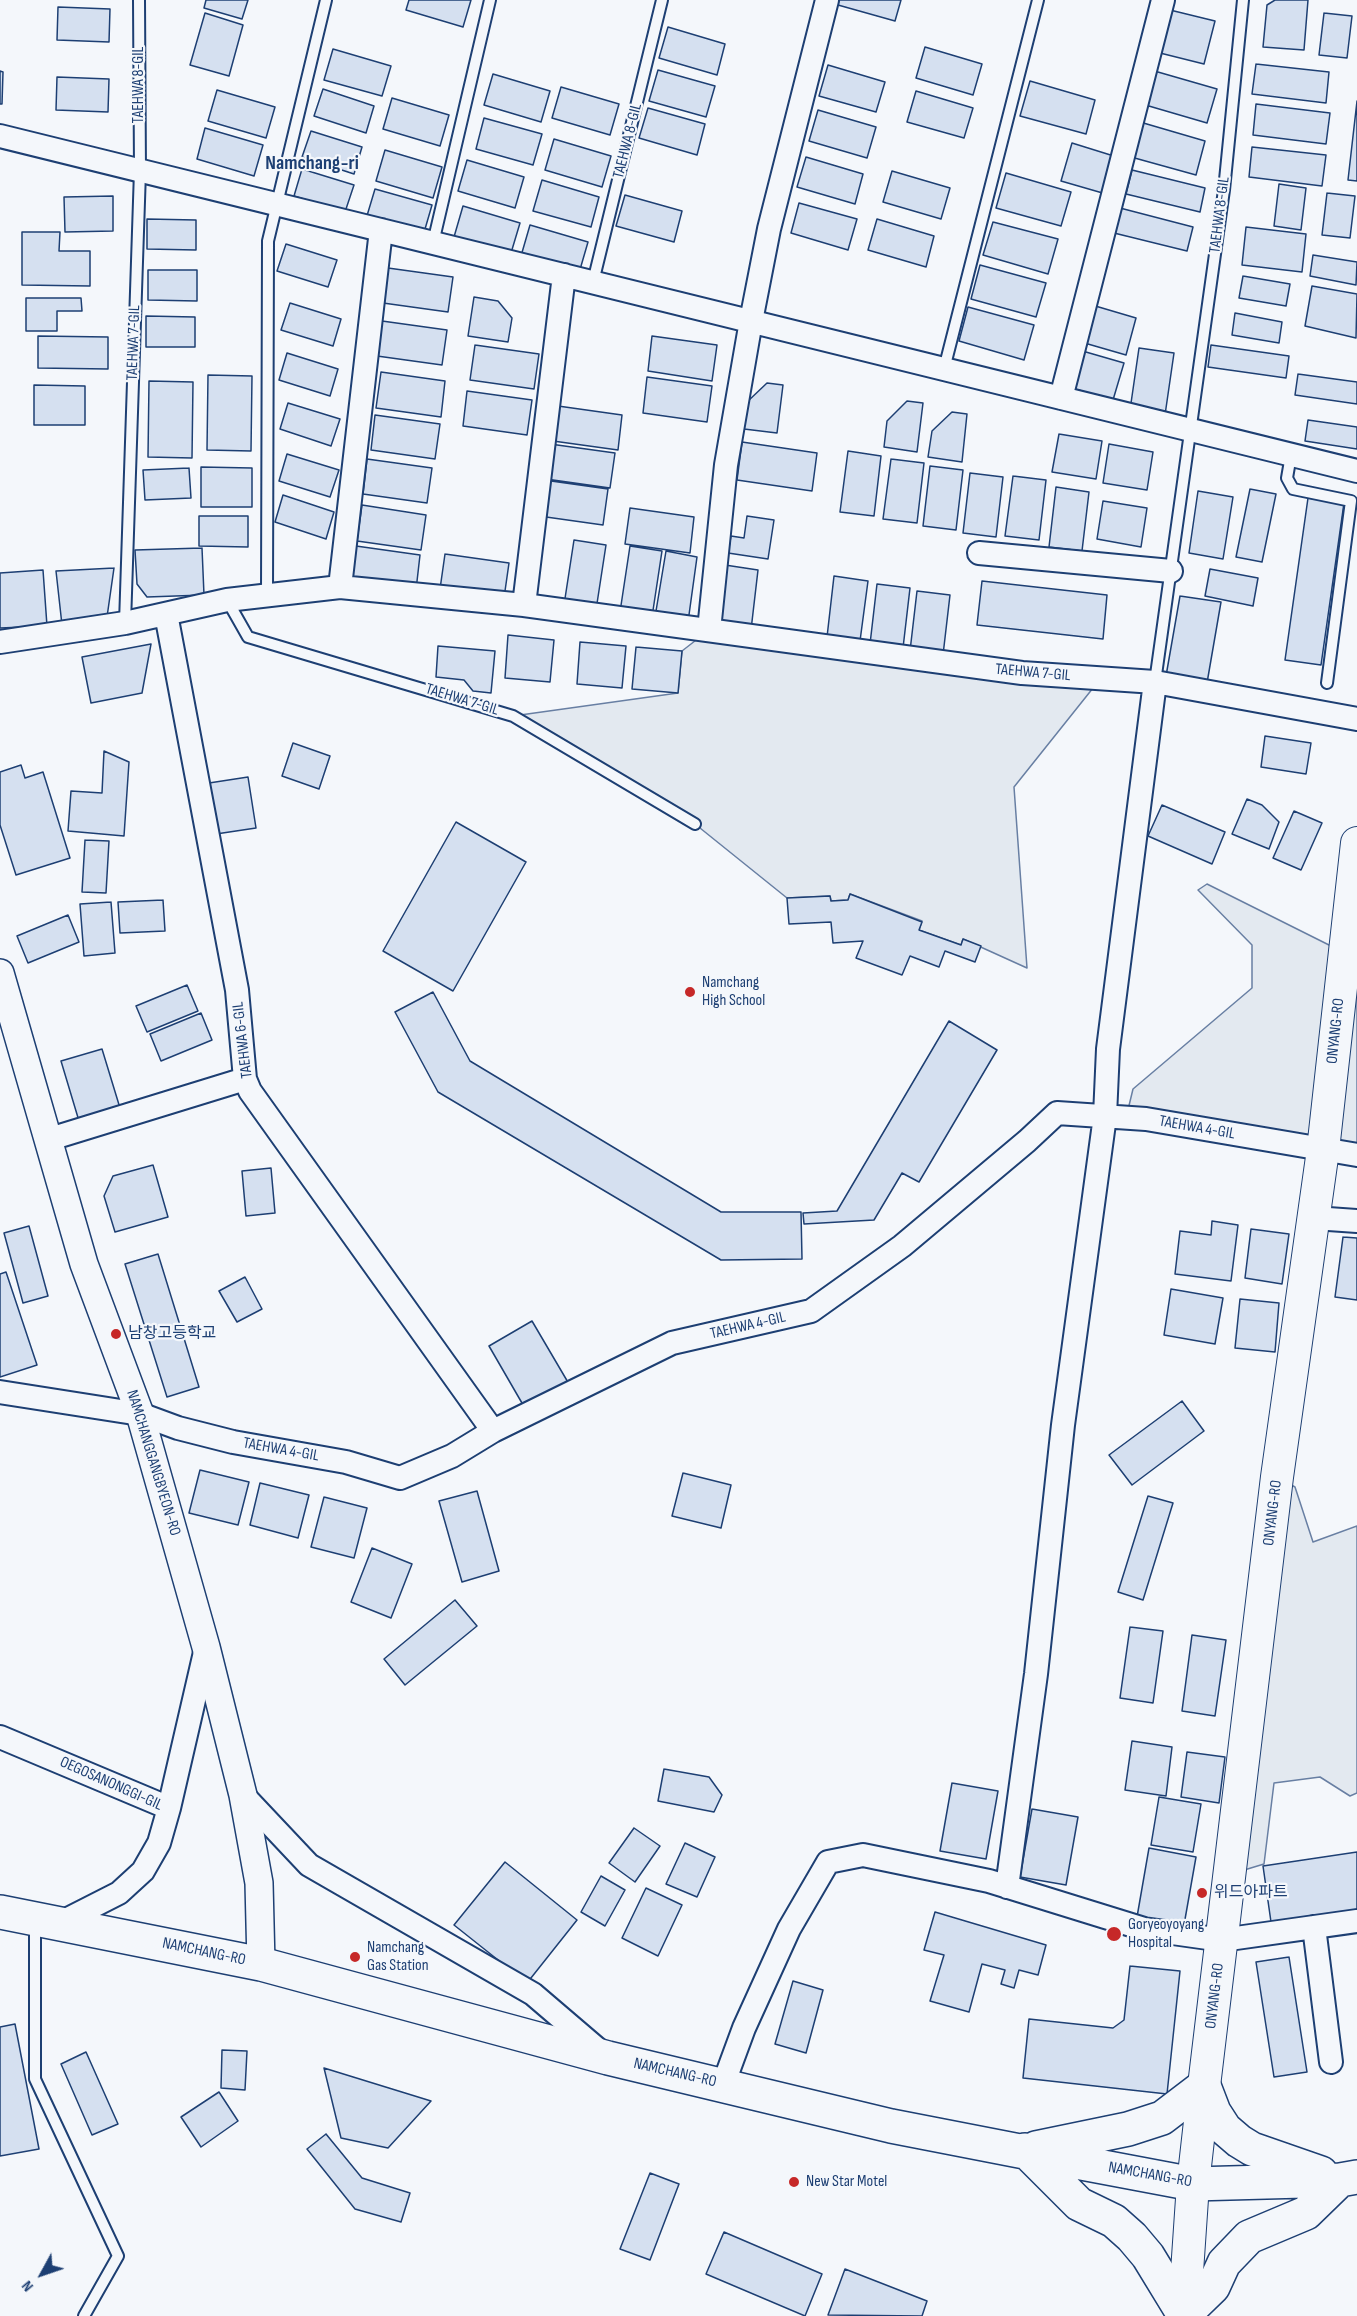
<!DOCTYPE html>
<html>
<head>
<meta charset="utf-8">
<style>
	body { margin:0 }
	#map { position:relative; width:1357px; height:2316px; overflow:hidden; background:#f4f7fb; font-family:"Sofia Sans Condensed",sans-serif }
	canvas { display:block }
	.north { position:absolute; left:12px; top:2244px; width:60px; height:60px; -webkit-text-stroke:4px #f4f7fb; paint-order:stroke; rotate:230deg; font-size:16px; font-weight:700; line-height:24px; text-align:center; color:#1d3f73 }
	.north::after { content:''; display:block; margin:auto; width:21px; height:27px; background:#1d3f73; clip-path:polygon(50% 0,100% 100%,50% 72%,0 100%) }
</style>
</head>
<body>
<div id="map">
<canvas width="1357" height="2316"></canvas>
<div class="north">N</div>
</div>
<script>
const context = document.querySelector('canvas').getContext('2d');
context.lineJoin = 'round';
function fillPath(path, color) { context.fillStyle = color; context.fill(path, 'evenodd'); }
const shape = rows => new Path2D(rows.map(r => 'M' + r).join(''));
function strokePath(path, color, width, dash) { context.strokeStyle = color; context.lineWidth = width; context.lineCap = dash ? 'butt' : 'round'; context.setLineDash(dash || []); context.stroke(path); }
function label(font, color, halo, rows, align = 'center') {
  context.font = font + ' "Sofia Sans Condensed","Noto Sans KR",sans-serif'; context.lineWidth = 4.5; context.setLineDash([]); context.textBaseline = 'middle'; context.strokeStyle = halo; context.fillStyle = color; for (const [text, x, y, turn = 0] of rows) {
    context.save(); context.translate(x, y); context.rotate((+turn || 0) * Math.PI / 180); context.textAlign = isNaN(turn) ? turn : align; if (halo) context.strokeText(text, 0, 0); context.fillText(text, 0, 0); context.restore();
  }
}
const green = shape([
	[709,630,1101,678,1014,787,1027,968,963,939,961,945,919,930,922,921,850,894,848,900,831,901,830,896,787,898,695,824,513,716,678,693,682,651,709,630],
	[1357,843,1357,1155,1126,1118,1133,1089,1252,988,1252,945,1198,890,1207,884,1345,953,1357,843],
	[1277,1477,1295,1487,1313,1542,1357,1526,1357,1793,1350,1796,1320,1777,1274,1783,1264,1864,1231,1874,1277,1477]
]);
fillPath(green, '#e3e9f0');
strokePath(green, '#687fa3', 1.5);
const building = shape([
	[206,0,248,0,242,19,204,8,206,0],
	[409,0,471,0,463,27,406,10,409,0],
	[839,0,901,0,895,21,838,5,839,0],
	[1275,0,1308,0,1304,50,1263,47,1267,5,1275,0],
	[58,7,110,9,109,42,57,40,58,7],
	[1170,10,1215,21,1204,64,1160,53,1170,10],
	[205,13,243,25,229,76,190,65,205,13],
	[1324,13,1352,16,1347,58,1319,55,1324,13],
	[668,27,725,44,717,75,659,58,668,27],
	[925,47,982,64,973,95,916,78,925,47],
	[333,49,391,66,382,96,324,80,333,49],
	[1256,64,1329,72,1326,103,1252,94,1256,64],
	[828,65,885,82,876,112,819,96,828,65],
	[658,70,715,86,706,117,649,101,658,70],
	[1151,70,1217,89,1207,123,1142,104,1151,70],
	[0,71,3,72,2,104,0,104,0,71],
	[493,74,550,91,541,122,484,105,493,74],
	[57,77,109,79,108,112,56,110,57,77],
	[1030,81,1095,100,1086,134,1020,116,1030,81],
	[561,87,619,104,610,135,552,118,561,87],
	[323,89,374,106,366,133,314,116,323,89],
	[217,90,275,107,266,138,208,121,217,90],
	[916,91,973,108,964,138,907,122,916,91],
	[392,98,449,115,440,146,383,129,392,98],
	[1357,101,1357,181,1348,180,1357,101],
	[1256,104,1330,113,1326,144,1253,135,1256,104],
	[648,108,705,124,697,155,639,138,648,108],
	[818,110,876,127,867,158,809,141,818,110],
	[484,118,542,134,533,165,476,149,484,118],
	[1140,122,1205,141,1196,175,1131,157,1140,122],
	[205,128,263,145,254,176,197,159,205,128],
	[311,131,362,147,354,174,302,157,311,131],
	[554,139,611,156,602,187,545,170,554,139],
	[1072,143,1117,157,1106,194,1061,181,1072,143],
	[1252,147,1326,155,1322,186,1249,177,1252,147],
	[385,150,442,167,433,198,376,181,385,150],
	[806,157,863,174,855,204,797,187,806,157],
	[467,160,524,177,515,208,458,191,467,160],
	[302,169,354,185,345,212,294,196,302,169],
	[1132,170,1205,188,1200,212,1126,194,1132,170],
	[892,171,950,188,941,219,883,202,892,171],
	[1006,173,1071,192,1061,226,996,208,1006,173],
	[542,180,599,197,591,227,533,211,542,180],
	[1279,184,1306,188,1301,230,1274,226,1279,184],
	[375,189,432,205,423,236,366,219,375,189],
	[1327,193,1355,196,1350,238,1322,235,1327,193],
	[625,195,682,211,674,242,616,226,625,195],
	[113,196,113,231,65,232,64,197,113,196],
	[799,203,857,219,848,250,791,233,799,203],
	[463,206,520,223,511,253,454,237,463,206],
	[1120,208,1193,227,1187,251,1114,233,1120,208],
	[147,219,196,220,196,250,147,249,147,219],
	[877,219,934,236,926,267,868,250,877,219],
	[993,222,1058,239,1048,274,983,255,993,222],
	[530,225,588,242,579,273,521,256,530,225],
	[1246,227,1306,234,1302,272,1242,265,1246,227],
	[22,232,60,232,59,251,90,251,90,286,22,285,22,232],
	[286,244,337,260,328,287,277,271,286,244],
	[1313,255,1357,262,1356,285,1310,276,1313,255],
	[980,265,1046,283,1036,317,971,299,980,265],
	[388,268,453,277,448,312,383,303,388,268],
	[148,270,197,270,197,301,148,300,148,270],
	[1243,276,1290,284,1286,306,1239,298,1243,276],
	[1312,286,1357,294,1356,338,1305,326,1312,286],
	[474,297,498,301,512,318,508,342,468,336,474,297],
	[26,298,81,298,82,311,57,311,57,331,26,331,26,298],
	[290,303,341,319,333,346,281,330,290,303],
	[1092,305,1136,318,1126,355,1081,342,1092,305],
	[968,307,1034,325,1024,360,959,341,968,307],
	[1235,313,1282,322,1279,343,1232,335,1235,313],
	[146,316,195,317,195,347,146,347,146,316],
	[382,321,447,330,442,365,377,356,382,321],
	[38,336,108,337,108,369,38,368,38,336],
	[652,336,717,345,712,381,648,371,652,336],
	[475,345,539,354,534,389,470,380,475,345],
	[1211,345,1289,356,1286,378,1208,367,1211,345],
	[1139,348,1174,353,1165,415,1130,410,1139,348],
	[1079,350,1124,363,1113,400,1068,387,1079,350],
	[287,353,338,369,330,396,279,380,287,353],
	[381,372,445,381,441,417,376,408,381,372],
	[1298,374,1357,382,1357,404,1295,395,1298,374],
	[208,375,252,376,251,451,207,450,208,375],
	[647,377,712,386,707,422,643,413,647,377],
	[149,381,193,382,192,458,148,457,149,381],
	[767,383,783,385,777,433,744,429,747,402,767,383],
	[34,385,85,386,85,425,34,425,34,385],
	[467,391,532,400,527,435,463,426,467,391],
	[907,401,923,403,917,452,884,447,887,421,907,401],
	[288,403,340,419,331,446,280,429,288,403],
	[558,406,622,415,618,450,553,441,558,406],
	[952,412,967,414,962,462,928,457,932,431,952,412],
	[375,415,440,424,435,459,371,450,375,415],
	[1308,420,1357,427,1357,449,1305,441,1308,420],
	[1059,434,1102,441,1096,479,1052,472,1059,434],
	[742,442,817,453,812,491,737,480,742,442],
	[550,444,615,453,610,488,546,479,550,444],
	[1109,444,1153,452,1147,490,1103,483,1109,444],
	[848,451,881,456,874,516,840,512,848,451],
	[287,454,339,470,330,497,279,481,287,454],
	[367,459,432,468,427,503,363,494,367,459],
	[891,459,924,463,917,523,883,519,891,459],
	[930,466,963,470,956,530,923,526,930,466],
	[201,467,252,468,252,507,201,507,201,467],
	[189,468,191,498,145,500,143,470,189,468],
	[970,473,1003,477,996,537,963,533,970,473],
	[1013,476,1046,480,1039,540,1005,536,1013,476],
	[544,480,608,489,603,525,539,516,544,480],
	[1056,487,1089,492,1082,551,1049,547,1056,487],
	[1250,489,1276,494,1262,562,1236,557,1250,489],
	[1198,491,1233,497,1223,559,1189,553,1198,491],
	[283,495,334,512,326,539,275,522,283,495],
	[1308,498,1344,503,1321,665,1285,660,1308,498],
	[1103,501,1147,508,1141,547,1097,539,1103,501],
	[362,505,426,515,421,550,357,541,362,505],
	[630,508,694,517,690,553,625,544,630,508],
	[199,516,248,516,248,547,199,546,199,516],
	[747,516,774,520,768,559,728,553,731,536,744,538,747,516],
	[574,540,606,545,596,610,564,605,574,540],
	[356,546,420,555,416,590,351,581,356,546],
	[630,546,662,551,652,617,620,612,630,546],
	[202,548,204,595,147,597,137,584,135,550,202,548],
	[666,551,697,557,688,622,655,617,666,551],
	[445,554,509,563,504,598,440,589,445,554],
	[725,565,758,570,751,630,718,626,725,565],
	[114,568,107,617,62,625,56,571,114,568],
	[1210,569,1258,578,1253,606,1205,596,1210,569],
	[43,570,47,626,0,628,0,573,43,570],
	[834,576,868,581,860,641,827,637,834,576],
	[982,581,1107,595,1103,639,977,625,982,581],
	[877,584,910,588,903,648,870,644,877,584],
	[917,591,950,595,943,655,910,651,917,591],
	[1180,596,1221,602,1207,683,1166,676,1180,596],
	[508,635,554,640,550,682,505,678,508,635],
	[580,642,626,646,622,688,577,684,580,642],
	[151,644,142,693,91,703,82,657,151,644],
	[438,646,495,651,491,693,473,691,464,680,436,677,438,646],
	[636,647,682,651,678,693,632,689,636,647],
	[1265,736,1311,743,1306,774,1261,767,1265,736],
	[293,743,330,756,319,789,282,776,293,743],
	[104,751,129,762,124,836,68,831,71,791,102,793,104,751],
	[21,765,25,778,43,772,70,858,16,875,0,825,0,772,21,765],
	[248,777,256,828,216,834,209,783,248,777],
	[1247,799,1262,805,1279,822,1269,849,1232,834,1247,799],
	[1162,805,1225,832,1212,864,1148,836,1162,805],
	[1294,811,1322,823,1301,870,1273,858,1294,811],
	[456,822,526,862,453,991,383,951,456,822],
	[85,840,109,841,106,893,82,892,85,840],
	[850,894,922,922,919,930,961,945,963,939,981,946,975,962,945,951,939,967,910,956,902,975,856,958,863,941,833,943,831,922,789,924,787,898,830,896,831,901,848,900,850,894],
	[163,900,165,931,120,933,118,902,163,900],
	[111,902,115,953,84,956,80,904,111,902],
	[68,915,79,942,28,963,17,936,68,915],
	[187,985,198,1011,147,1032,136,1006,187,985],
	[433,992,470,1061,721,1212,801,1212,802,1259,721,1260,438,1092,395,1012,433,992],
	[201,1013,212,1040,161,1061,150,1034,201,1013],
	[949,1021,997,1050,919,1182,902,1173,874,1220,804,1224,803,1213,837,1211,949,1021],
	[102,1049,120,1108,79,1121,61,1061,102,1049],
	[153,1165,168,1217,115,1232,104,1196,113,1176,153,1165],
	[271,1168,275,1213,246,1216,242,1171,271,1168],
	[1212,1221,1238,1225,1231,1281,1175,1274,1180,1231,1211,1235,1212,1221],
	[29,1226,48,1296,23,1303,4,1233,29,1226],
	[1251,1229,1289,1234,1282,1284,1245,1278,1251,1229],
	[1343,1237,1357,1238,1357,1300,1335,1297,1343,1237],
	[158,1254,199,1387,167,1397,125,1264,158,1254],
	[6,1272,37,1365,0,1377,0,1274,6,1272],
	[245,1277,262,1309,237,1322,219,1291,245,1277],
	[1171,1289,1223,1298,1215,1344,1164,1335,1171,1289],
	[1240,1299,1279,1303,1275,1352,1235,1348,1240,1299],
	[532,1321,569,1384,526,1410,489,1346,532,1321],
	[1182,1401,1204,1431,1132,1485,1109,1455,1182,1401],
	[200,1470,249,1482,238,1525,189,1513,200,1470],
	[683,1473,731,1485,721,1528,672,1516,683,1473],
	[260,1483,309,1495,298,1538,250,1525,260,1483],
	[477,1491,499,1571,462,1582,439,1501,477,1491],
	[1148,1496,1173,1503,1143,1600,1118,1592,1148,1496],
	[324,1497,367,1508,354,1558,311,1547,324,1497],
	[372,1548,412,1564,391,1618,351,1602,372,1548],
	[455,1600,477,1626,405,1685,384,1659,455,1600],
	[1130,1627,1163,1631,1153,1703,1120,1698,1130,1627],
	[1192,1635,1226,1640,1215,1716,1182,1711,1192,1635],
	[1132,1741,1172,1747,1166,1796,1125,1790,1132,1741],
	[1187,1752,1225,1757,1219,1803,1181,1797,1187,1752],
	[664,1769,709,1777,722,1795,714,1812,658,1801,664,1769],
	[952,1783,998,1791,986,1859,940,1851,952,1783],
	[1159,1797,1201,1804,1193,1852,1151,1845,1159,1797],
	[1032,1809,1078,1817,1066,1885,1020,1877,1032,1809],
	[634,1828,660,1846,635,1882,609,1863,634,1828],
	[685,1843,715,1857,697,1897,666,1884,685,1843],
	[1149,1848,1196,1857,1184,1925,1137,1917,1149,1848],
	[1357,1852,1357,1910,1271,1922,1263,1866,1357,1852],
	[505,1862,577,1920,527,1983,454,1925,505,1862],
	[601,1876,625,1890,605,1926,581,1912,601,1876],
	[646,1888,682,1905,658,1956,622,1938,646,1888],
	[935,1912,1046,1945,1038,1975,1019,1970,1014,1988,1001,1984,1005,1970,982,1964,969,2012,930,2001,944,1955,924,1950,935,1912],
	[1289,1957,1307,2072,1274,2077,1256,1962,1289,1957],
	[1130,1966,1180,1971,1167,2094,1023,2078,1029,2019,1113,2028,1124,2020,1130,1966],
	[793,1981,823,1990,806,2053,775,2044,793,1981],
	[15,2024,39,2149,0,2156,0,2027,15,2024],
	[222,2050,247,2051,245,2090,221,2088,222,2050],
	[86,2052,118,2124,92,2135,61,2064,86,2052],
	[324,2068,431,2101,388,2148,341,2138,324,2068],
	[219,2092,238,2121,201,2147,181,2117,219,2092],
	[326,2134,362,2178,410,2193,401,2222,355,2209,307,2149,326,2134],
	[650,2173,679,2184,650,2260,620,2249,650,2173],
	[724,2232,822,2274,805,2316,706,2274,724,2232],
	[845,2269,927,2301,922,2316,828,2315,845,2269]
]);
fillPath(building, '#d5e0f0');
strokePath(building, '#1d3f73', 1.5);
const service = shape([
	[433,243,490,0],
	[593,282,662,0],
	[944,369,1038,0],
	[1291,455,1287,478,1293,489,1351,501,1327,683],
	[267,593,268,241,326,0],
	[227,600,248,637,513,716,695,824],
	[125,623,140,171,139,0],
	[1155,682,1224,190,1243,0],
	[35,1921,35,2079,118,2256,84,2316]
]);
const minor = shape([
	[0,136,1357,471],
	[1061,398,1163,0],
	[979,553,1171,571],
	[340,587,381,230],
	[524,605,564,275],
	[166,614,237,990,245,1079,250,1091,493,1431],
	[709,630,726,465,751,321,769,229,827,0],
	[0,642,125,623,227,600,340,587,524,605,1022,673,1155,682,1357,719],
	[50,1139,245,1079],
	[1314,1218,1357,1221],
	[0,1392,140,1414,178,1428,233,1442,346,1462,400,1478,452,1456,493,1431,672,1343,811,1311,902,1246,1027,1141,1057,1113,1146,1119,1357,1155],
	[0,1737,169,1808],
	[243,1795,309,1865,533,1994,602,2053],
	[1007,1887,1036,1674,1063,1425,1105,1116,1108,1049,1155,682],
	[60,1923,119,1893,143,1871,159,1843,169,1808,206,1648],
	[1314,1927,1331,2062],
	[723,2085,744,2028,789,1929,828,1862,863,1855,989,1881,1144,1929,1222,1940,1357,1921]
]);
const tertiary = shape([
	[0,973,84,1264,140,1414,206,1647,243,1795,259,1883,261,1964]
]);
const secondary = shape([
	[1184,2316,1193,2184,1204,2086,1277,1477,1323,1150,1357,843]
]);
const primary = shape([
	[0,1912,261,1964,608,2058,891,2126,1071,2161,1193,2184,1340,2180,1357,2177],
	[1036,2148,1128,2129,1162,2118,1204,2086,1214,2112,1225,2129,1239,2141,1252,2149,1321,2173],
	[1025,2150,1079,2204,1114,2221,1132,2237,1148,2256,1184,2315,1213,2287,1224,2263,1249,2237,1306,2213,1340,2180]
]);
strokePath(service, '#1d3f73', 14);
strokePath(minor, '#1d3f73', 26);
strokePath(tertiary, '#1d3f73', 30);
strokePath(secondary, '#1d3f73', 34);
strokePath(primary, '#1d3f73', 36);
strokePath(service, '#f4f7fb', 10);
strokePath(minor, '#f4f7fb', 22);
strokePath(tertiary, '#f4f7fb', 27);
strokePath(secondary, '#f4f7fb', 32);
strokePath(primary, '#f4f7fb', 33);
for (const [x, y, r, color] of [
	[690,992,6,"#c62828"],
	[116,1334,6,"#c62828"],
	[1202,1893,6,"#c62828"],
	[1114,1934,8,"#c62828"],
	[355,1957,6,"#c62828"],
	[794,2182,6,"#c62828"]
]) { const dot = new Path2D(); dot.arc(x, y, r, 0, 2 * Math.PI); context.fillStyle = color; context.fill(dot); strokePath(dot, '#f4f7fb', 2); }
label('16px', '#1d3f73', '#f4f7fb', [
	["TAEHWA 8-GIL",139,85,-90],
	["TAEHWA 8-GIL",628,141,-76],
	["TAEHWA 8-GIL",1220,215,-83],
	["TAEHWA 7-GIL",134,343,-88],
	["TAEHWA 7-GIL",1033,673,5],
	["TAEHWA 7-GIL",462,700,17],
	["ONYANG-RO",1336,1031,-84],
	["TAEHWA 6-GIL",243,1040,-97],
	["TAEHWA 4-GIL",1197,1128,10],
	["TAEHWA 4-GIL",748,1326,-13],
	["TAEHWA 4-GIL",281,1450,10],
	["NAMCHANGGANGBYEON-RO",153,1463,73],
	["ONYANG-RO",1273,1513,-83],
	["OEGOSANONGGI-GIL",111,1784,24],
	["NAMCHANG-RO",204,1952,12],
	["ONYANG-RO",1215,1996,-83],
	["NAMCHANG-RO",675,2073,13],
	["NAMCHANG-RO",1150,2175,10]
]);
label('16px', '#1d3f73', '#f4f7fb', [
	["Namchang",702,983],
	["High School",702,1001],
	["남창고등학교",128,1334],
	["위드아파트",1214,1893],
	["Goryeoyoyang",1128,1925],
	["Hospital",1128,1943],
	["Namchang",367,1948],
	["Gas Station",367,1966],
	["New Star Motel",806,2182]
], 'left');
label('bold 20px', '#1d3f73', '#f4f7fb', [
	["Namchang-ri",312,164]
]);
</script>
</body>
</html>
